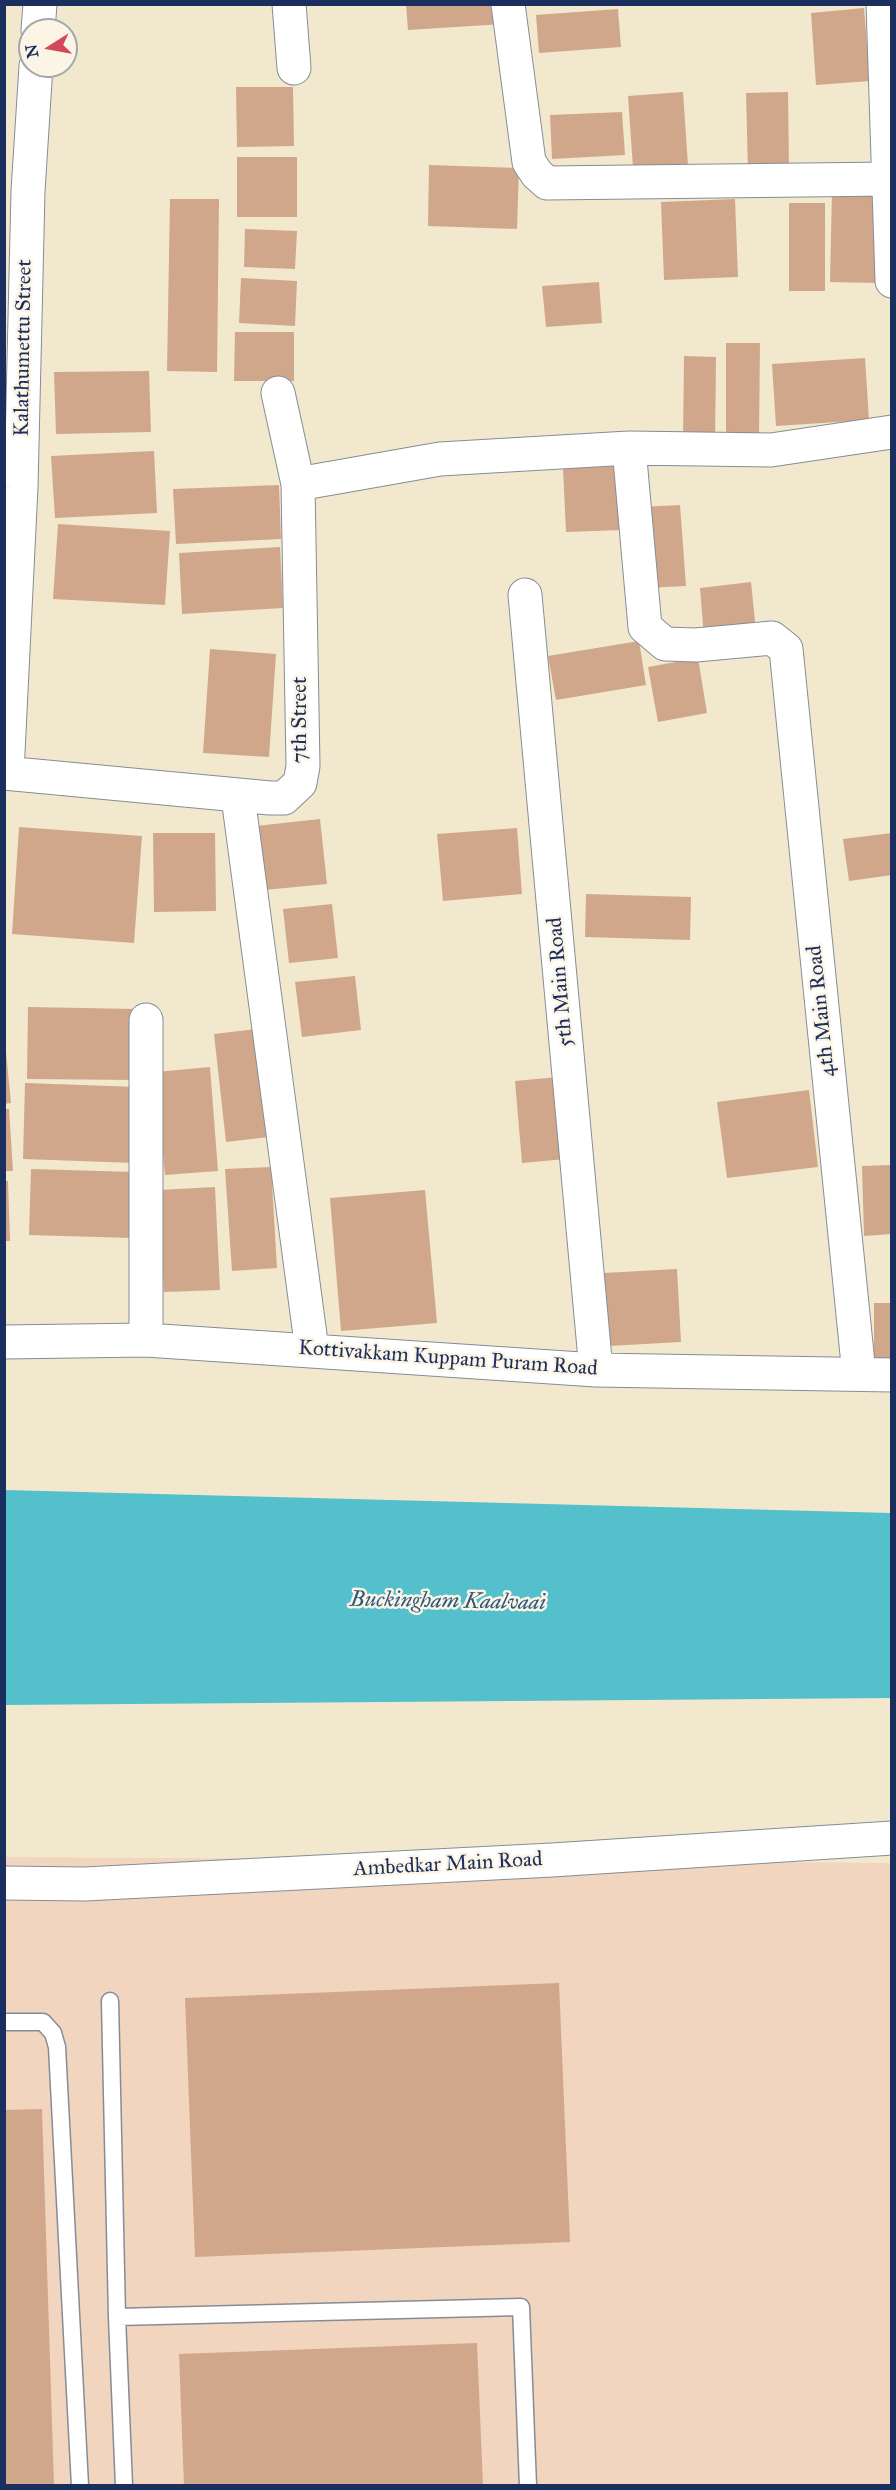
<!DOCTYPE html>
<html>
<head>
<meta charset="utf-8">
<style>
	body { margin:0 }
	#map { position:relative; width:896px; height:2490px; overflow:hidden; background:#f2e8cd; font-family:"IM FELL Great Primer",serif }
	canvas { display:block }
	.frame { position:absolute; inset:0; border:6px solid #1b2f5e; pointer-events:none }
	.north { position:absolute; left:18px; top:18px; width:60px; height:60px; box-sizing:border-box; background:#fcf5e5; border:2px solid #a2a6af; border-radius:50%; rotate:259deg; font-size:16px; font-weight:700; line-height:24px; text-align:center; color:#1b2f5e }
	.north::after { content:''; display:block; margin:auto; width:21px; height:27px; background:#d1495b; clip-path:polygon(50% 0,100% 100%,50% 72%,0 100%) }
</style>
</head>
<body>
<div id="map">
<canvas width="896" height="2490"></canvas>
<div class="frame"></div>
<div class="north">N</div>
</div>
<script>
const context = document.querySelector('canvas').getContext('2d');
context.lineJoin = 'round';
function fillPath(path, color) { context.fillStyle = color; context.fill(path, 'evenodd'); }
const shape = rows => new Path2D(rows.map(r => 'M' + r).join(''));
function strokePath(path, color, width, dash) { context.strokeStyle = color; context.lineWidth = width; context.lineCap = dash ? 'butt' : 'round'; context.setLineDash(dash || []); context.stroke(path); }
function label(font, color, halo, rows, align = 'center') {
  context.font = font + ' "IM FELL Great Primer",serif'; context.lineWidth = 5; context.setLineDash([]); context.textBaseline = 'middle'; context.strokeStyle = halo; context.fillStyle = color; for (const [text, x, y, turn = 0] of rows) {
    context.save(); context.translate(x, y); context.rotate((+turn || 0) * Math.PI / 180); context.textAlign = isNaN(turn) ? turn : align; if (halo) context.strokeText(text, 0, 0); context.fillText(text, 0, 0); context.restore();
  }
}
fillPath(shape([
	[5,1857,891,1863,891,2485,5,2486]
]), '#f2d5be');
fillPath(shape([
	[5,1490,891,1513,891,1698,5,1705]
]), '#53c0cc');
fillPath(shape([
	[406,4,502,4,503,24,408,30],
	[864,8,870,81,816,85,811,13],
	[618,9,621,47,539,53,536,15],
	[236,87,293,87,294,146,237,147],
	[683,92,688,165,633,168,628,96],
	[788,92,789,171,748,172,746,93],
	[622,112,625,155,552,159,550,115],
	[237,157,297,157,297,217,237,217],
	[429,165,519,168,517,229,428,226],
	[832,190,878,191,875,283,830,282],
	[170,199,219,199,217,372,167,371],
	[735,199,738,277,664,280,661,202],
	[789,203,825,203,825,291,789,291],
	[245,229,297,231,295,269,244,267],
	[241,278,297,281,295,326,239,323],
	[599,282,602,323,546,327,542,286],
	[235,332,294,332,294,381,234,381],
	[726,343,760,343,759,435,726,435],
	[684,356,716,357,715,442,683,441],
	[865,358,869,420,776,426,772,364],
	[149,371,151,432,56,434,54,372],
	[154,451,157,513,55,518,51,456],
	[618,466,621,530,566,532,563,468],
	[279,485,281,539,176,544,173,489],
	[680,505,686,586,645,588,641,507],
	[58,524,170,531,165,605,53,599],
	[280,547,283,608,182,614,179,553],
	[751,582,756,631,704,637,700,588],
	[639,641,646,685,556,700,548,656],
	[210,649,276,654,269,757,203,753],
	[698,658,707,713,658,722,648,667],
	[320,819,327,884,264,890,256,826],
	[19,827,142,836,134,943,12,934],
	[517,828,522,894,443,901,437,834],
	[153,833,215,833,216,911,154,912],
	[892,833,892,875,849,881,843,839],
	[586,894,691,897,690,940,585,937],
	[332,904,338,958,289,963,283,909],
	[355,976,361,1030,302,1037,295,982],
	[28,1007,136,1009,135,1080,27,1079],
	[265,1028,277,1136,226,1142,214,1034],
	[4,1032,11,1103,4,1104],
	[210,1067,218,1171,165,1175,156,1072],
	[558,1077,566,1159,522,1163,515,1081],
	[25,1083,138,1087,136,1163,23,1159],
	[809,1090,818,1167,727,1178,717,1102],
	[4,1109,9,1109,13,1171,4,1171],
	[892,1165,892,1234,864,1236,862,1166],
	[271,1167,277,1268,232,1271,225,1169],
	[31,1169,134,1172,132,1238,29,1235],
	[4,1181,8,1181,10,1241,4,1241],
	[215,1187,220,1290,164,1292,159,1190],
	[425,1190,437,1323,341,1331,330,1198],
	[677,1269,681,1342,608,1346,604,1273],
	[874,1303,892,1303,892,1361,874,1361],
	[559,1983,570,2242,195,2257,185,1998],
	[42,2109,54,2486,4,2486,4,2110],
	[477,2343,483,2486,184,2486,179,2354]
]), '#d1a78c');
const service = shape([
	[110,2001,117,2317,124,2486],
	[4,2022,43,2022,53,2033,57,2047,80,2486],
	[117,2317,521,2307,528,2486]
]);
const minor = shape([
	[289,4,294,68],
	[508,4,529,162,537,174,547,183,890,179],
	[883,4,892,281],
	[38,30,40,4],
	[629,448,645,627,665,644,696,645,772,638,786,649,859,1374],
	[298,484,440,459,629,448,771,450,892,432],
	[525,595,596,1370],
	[4,773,270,798,284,798,300,783,303,766,298,484,278,393],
	[7,773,21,487,28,191,36,66],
	[238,797,312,1350],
	[146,1020,146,1340],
	[4,1342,146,1340,596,1370,892,1375],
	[4,1883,85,1884,552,1860,892,1838]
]);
strokePath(service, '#868c96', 19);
strokePath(minor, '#868c96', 35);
strokePath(service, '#fff', 16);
strokePath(minor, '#fff', 33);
label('21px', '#1b2f5e', '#fcf5e5', [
	["Kalathumettu Street",24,348,-89],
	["7th Street",301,720,-90],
	["5th Main Road",561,982,-95],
	["4th Main Road",822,1011,-96],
	["Kottivakkam Kuppam Puram Road",448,1359,4],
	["Ambedkar Main Road",448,1865,-3]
]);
label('italic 22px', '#2c5a7f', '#fcf5e5', [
	["Buckingham Kaalvaai",448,1602,1]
]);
</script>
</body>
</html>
